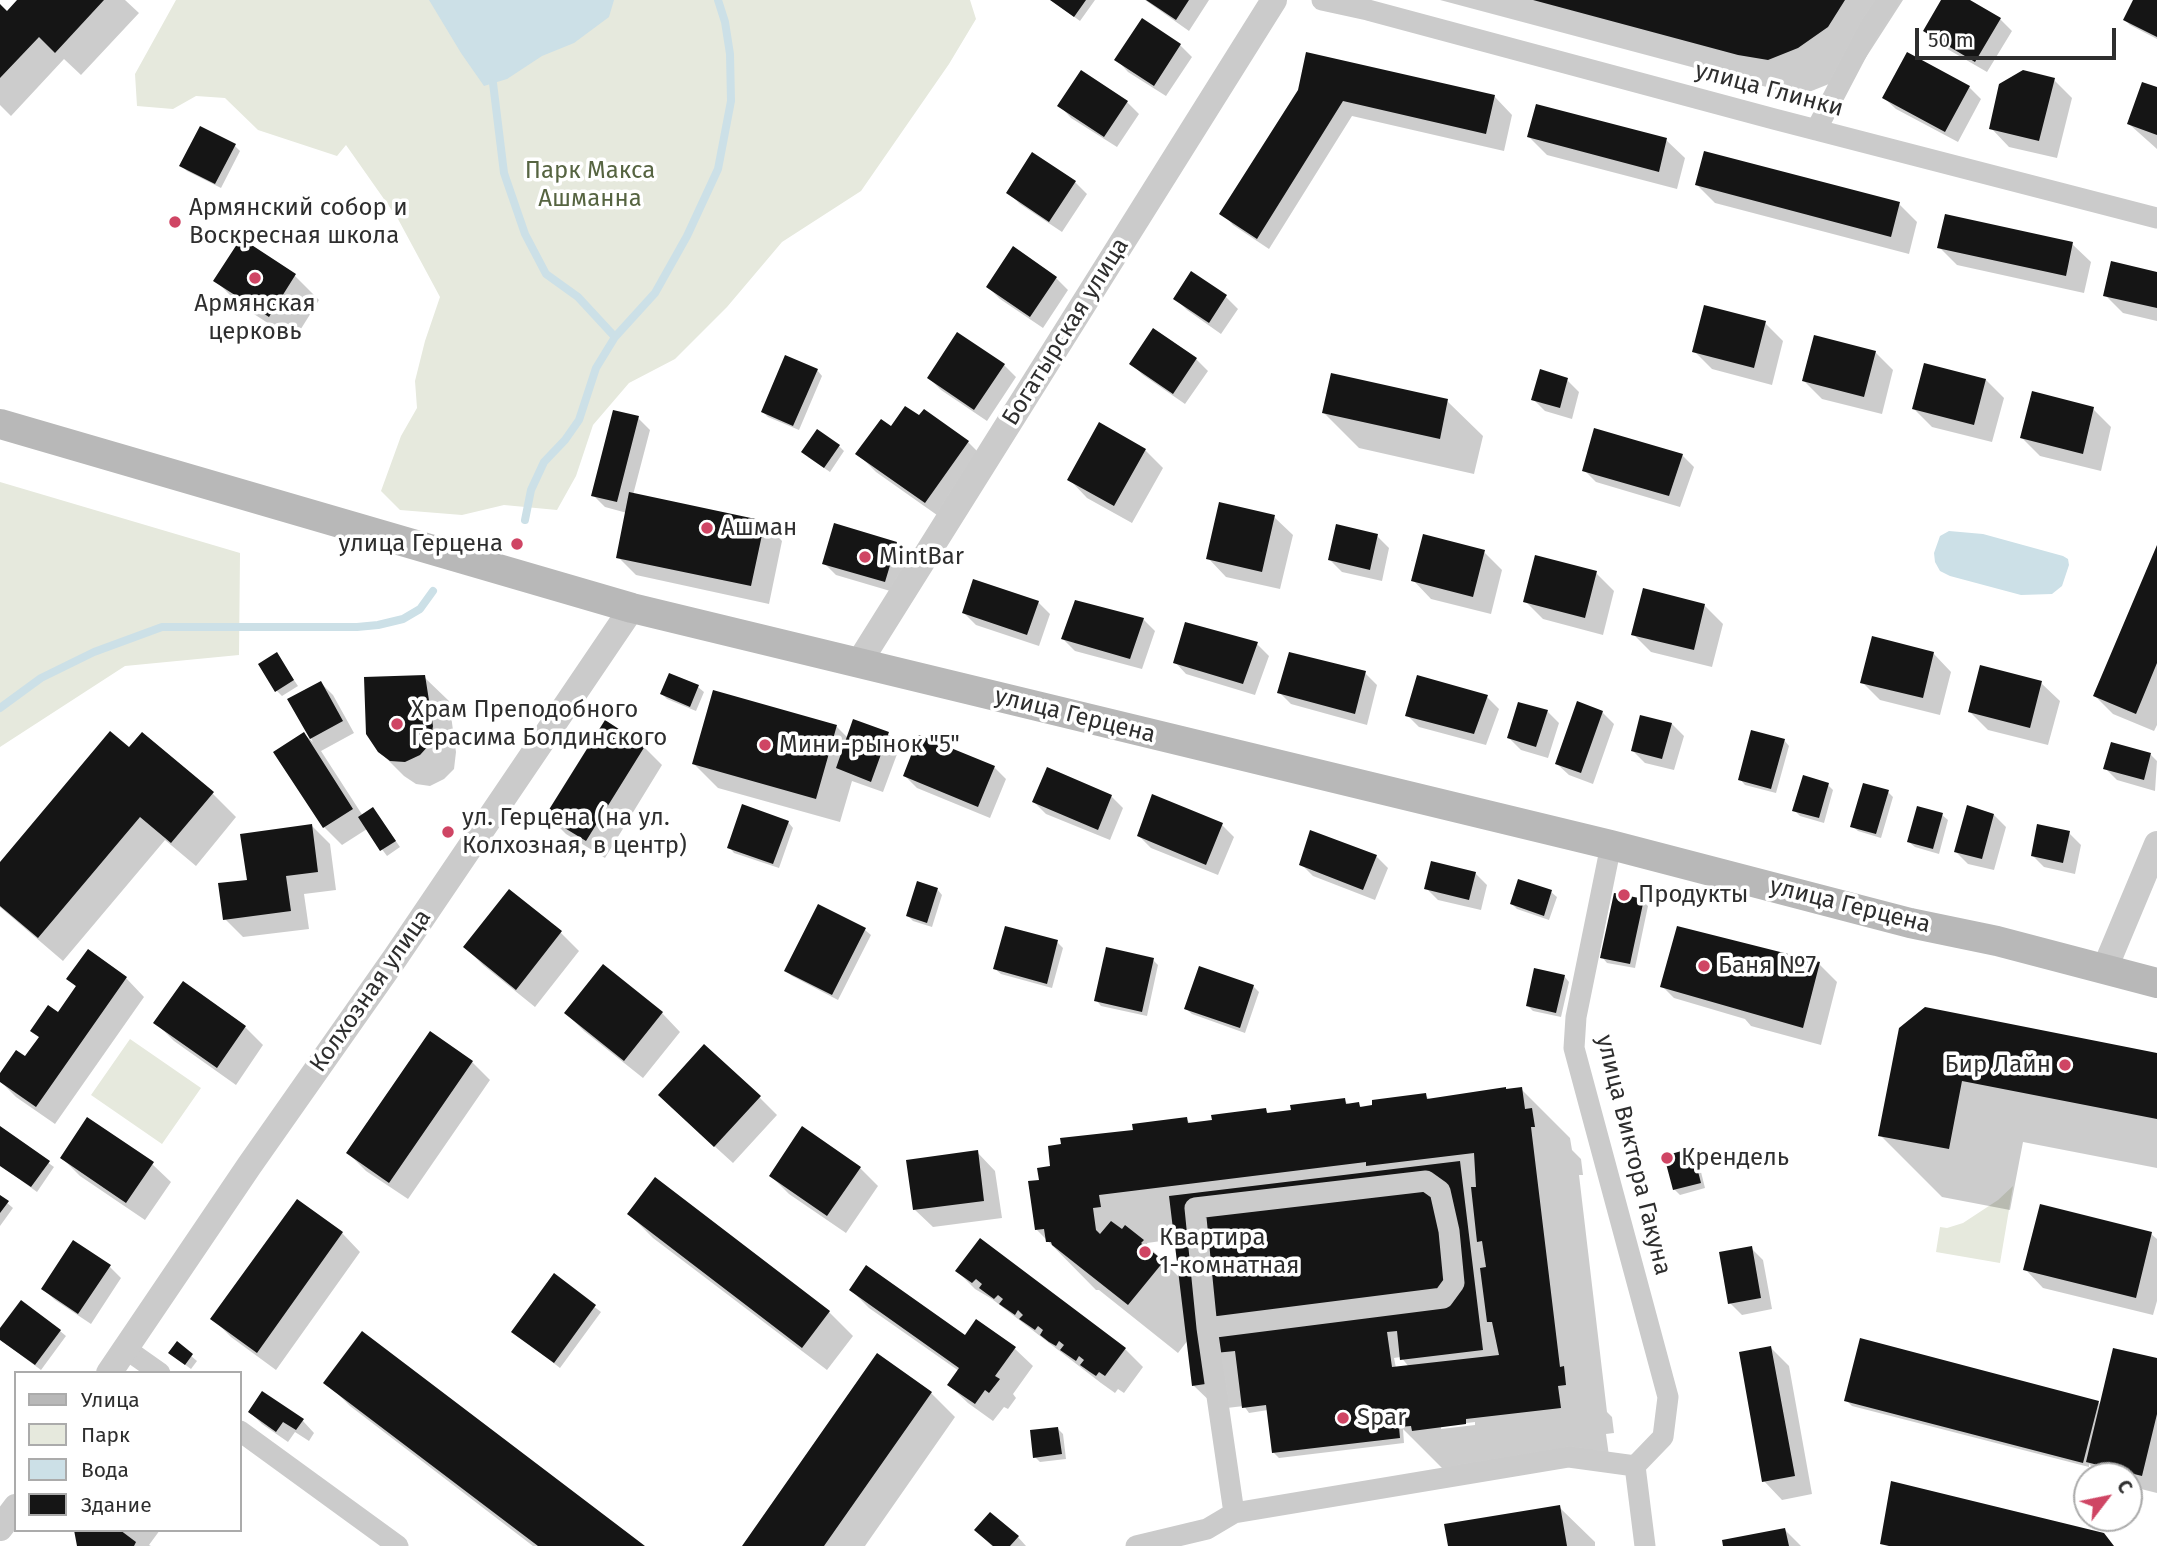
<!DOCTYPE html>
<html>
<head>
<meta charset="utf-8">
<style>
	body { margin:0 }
	#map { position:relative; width:2157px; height:1546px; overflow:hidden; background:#fff; font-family:"Fira Sans",sans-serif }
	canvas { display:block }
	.legend { position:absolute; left:14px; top:1371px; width:228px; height:161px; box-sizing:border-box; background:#fff; border:2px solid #ababab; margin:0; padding:9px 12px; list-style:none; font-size:21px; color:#2e2e2e }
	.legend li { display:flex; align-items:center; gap:14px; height:35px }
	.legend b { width:35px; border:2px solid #ababab }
	.north { position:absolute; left:2073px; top:1462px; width:70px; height:70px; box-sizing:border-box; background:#fff; border:2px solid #ababab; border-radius:50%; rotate:58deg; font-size:19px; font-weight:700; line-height:28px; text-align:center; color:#2e2e2e }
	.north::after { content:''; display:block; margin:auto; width:24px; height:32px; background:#cf4564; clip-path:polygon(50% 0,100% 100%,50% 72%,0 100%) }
	.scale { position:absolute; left:1915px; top:28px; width:201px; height:32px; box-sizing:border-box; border:4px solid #2e2e2e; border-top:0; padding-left:9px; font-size:21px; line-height:24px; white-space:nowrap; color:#2e2e2e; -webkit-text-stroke:5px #fff; paint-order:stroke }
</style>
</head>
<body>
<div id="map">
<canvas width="2157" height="1546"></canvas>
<ul class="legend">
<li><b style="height:9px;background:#b8b8b8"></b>Улица</li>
<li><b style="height:19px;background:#e6e9dd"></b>Парк</li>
<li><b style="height:19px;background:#cce0e7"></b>Вода</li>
<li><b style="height:19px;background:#151515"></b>Здание</li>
</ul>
<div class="north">С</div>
<div class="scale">50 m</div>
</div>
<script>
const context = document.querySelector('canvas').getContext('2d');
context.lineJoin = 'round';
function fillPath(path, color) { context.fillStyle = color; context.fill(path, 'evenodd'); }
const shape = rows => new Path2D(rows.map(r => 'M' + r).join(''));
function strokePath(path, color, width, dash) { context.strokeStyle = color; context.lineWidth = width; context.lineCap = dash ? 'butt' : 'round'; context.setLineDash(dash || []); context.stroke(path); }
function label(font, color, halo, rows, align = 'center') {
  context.font = font + ' "Fira Sans",sans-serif'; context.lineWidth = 7; context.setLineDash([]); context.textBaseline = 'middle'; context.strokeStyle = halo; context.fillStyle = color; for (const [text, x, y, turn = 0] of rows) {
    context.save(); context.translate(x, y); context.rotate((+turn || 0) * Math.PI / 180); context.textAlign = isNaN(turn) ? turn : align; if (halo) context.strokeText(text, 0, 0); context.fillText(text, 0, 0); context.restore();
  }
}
fillPath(shape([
	[176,0,970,0,976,19,949,64,861,191,782,242,727,307,675,359,629,383,593,425,576,476,557,510,504,505,462,515,400,510,381,491,401,436,417,408,415,381,425,341,440,297,398,219,346,145,337,156,258,130,225,98,196,96,173,109,137,106,135,74],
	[0,482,240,553,239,655,125,666,0,747],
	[130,1039,201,1088,162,1144,91,1095],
	[2013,1186,2000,1263,1936,1252,1940,1227,1947,1228,1963,1223,1998,1200]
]), '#e6e9dd');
fillPath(shape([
	[429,0,614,0,609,17,574,43,542,56,507,79,484,86,461,53],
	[1949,531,1983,534,2063,556,2068,559,2069,565,2062,586,2052,594,2021,595,1950,576,1940,571,1935,562,1934,553,1940,536]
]), '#cce0e7');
fillPath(shape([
	[20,0,125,0,139,13,81,75,64,59,11,116,0,105,0,7,7,13],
	[1051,0,1095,0,1080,21],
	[1145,0,1209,0,1189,31],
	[1440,0,1903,0,1863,62,1834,82,1804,94,1774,89],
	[1943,0,1967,0,2000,19,2012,31,1987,72,1937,43,1925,31],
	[2135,0,2157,0,2157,39,2130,25,2125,20],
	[1180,45,1192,57,1166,96,1128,72,1117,60],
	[2054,80,2072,98,2057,158,2009,147,1991,128],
	[1969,87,1981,99,1958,142,1896,109,1884,98],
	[2157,89,2157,149,2129,124],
	[1299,91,1494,96,1512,115,1504,151,1352,116,1269,249,1233,225,1222,213],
	[1127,102,1139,114,1117,147,1071,118,1060,106],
	[1529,137,1666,140,1685,158,1677,189,1547,155],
	[235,146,240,151,221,188,187,171,181,165],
	[1075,182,1087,194,1062,232,1020,204,1008,192],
	[1697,185,1899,204,1917,222,1909,254,1715,203],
	[241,241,295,276,319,300,294,340,240,305,216,281],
	[2072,244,2091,262,2084,293,1957,265,1939,247],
	[2157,273,2157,321,2123,313,2105,295],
	[1192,274,1226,297,1238,309,1221,334,1187,310,1175,298],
	[1056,278,1068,290,1043,328,1000,299,988,287],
	[1765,323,1783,341,1772,385,1712,369,1694,351],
	[1875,352,1893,370,1882,414,1822,399,1804,381],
	[1196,359,1208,371,1185,404,1143,375,1131,364],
	[1004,365,1016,377,987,421,941,390,929,378],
	[817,370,822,376,799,430,768,417,763,412],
	[1567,380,1579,392,1572,419,1545,411,1533,399],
	[1986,380,2004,398,1992,442,1932,427,1914,409],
	[1447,401,1483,436,1474,474,1359,448,1324,413],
	[2093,409,2111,427,2101,471,2040,456,2022,438],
	[638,418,650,430,633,495,764,522,782,541,769,604,636,575,618,557,627,513,605,507,593,495],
	[891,428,968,442,986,460,944,520,876,472,858,454],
	[839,446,844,451,830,472,808,457],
	[1145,450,1163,468,1132,523,1087,498,1069,479],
	[1682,455,1694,467,1680,507,1596,482,1584,470],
	[1274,517,1293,535,1280,589,1226,577,1208,558],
	[1377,536,1389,548,1382,581,1342,572,1330,560],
	[896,543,908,555,897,593,836,575,824,563],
	[2157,550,2157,725,2154,731,2113,714,2095,696],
	[1484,552,1502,570,1491,614,1431,599,1413,580],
	[1596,573,1614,591,1603,635,1543,619,1525,601],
	[1038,602,1050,614,1039,646,976,625,964,613],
	[1704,605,1723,624,1712,667,1651,652,1633,634],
	[1143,619,1155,631,1142,669,1075,651,1063,639],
	[1257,644,1269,656,1255,695,1186,674,1175,662],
	[1933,653,1951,672,1940,715,1880,700,1862,682],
	[277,655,298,686,282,696,277,691],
	[1365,673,1377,685,1367,725,1291,704,1279,692],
	[424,677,449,701,456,752,454,769,444,779,430,786,416,784,404,776,379,751],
	[321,683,333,695,354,733,321,751,363,816,373,809,400,847,387,856,367,829,342,845,324,827,276,752,304,734,313,742,290,700],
	[2041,683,2060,701,2048,745,1988,730,1970,712],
	[698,687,704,692,696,711,667,699,662,694],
	[714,692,837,727,848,738,888,734,900,746,883,792,852,781,840,822,718,788,694,764],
	[1487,697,1499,709,1486,745,1419,727,1407,715],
	[1547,711,1559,723,1548,758,1521,750,1509,738],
	[1602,712,1614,724,1593,784,1569,775,1557,764],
	[1641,717,1672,724,1684,736,1674,770,1645,763,1633,751],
	[1784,740,1789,746,1776,793,1745,785,1740,779],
	[2112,744,2151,755,2157,761,2155,791,2117,780,2105,768],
	[644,747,662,765,605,858,566,834,548,816],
	[129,750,212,793,236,817,196,866,165,840,63,961,0,907,0,864],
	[994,767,1006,779,990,818,917,788,905,776],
	[1828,785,1833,790,1824,823,1800,816,1794,810],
	[1888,792,1893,797,1881,838,1858,831,1852,826],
	[1111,796,1123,808,1110,840,1046,814,1034,802],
	[1942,815,1948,820,1939,854,1915,847,1909,842],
	[1994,815,2006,827,1994,870,1968,864,1956,852],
	[788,822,793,828,779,868,734,853,729,847],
	[1222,825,1234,837,1218,875,1151,848,1139,836],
	[312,826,330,844,336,890,304,894,309,929,243,937,225,919,249,881],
	[2069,833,2081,845,2075,874,2044,867,2032,855],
	[1376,856,1388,868,1375,900,1313,876,1301,864],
	[1475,873,1487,885,1481,910,1438,900,1426,888],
	[1519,881,1551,892,1557,897,1549,920,1517,909,1512,904],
	[937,889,942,895,932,927,913,921,908,916],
	[509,891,561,933,579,951,535,1007,483,965,465,947],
	[1643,901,1648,906,1635,968,1607,963,1602,957],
	[819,906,865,930,871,935,838,1000,792,976,786,971],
	[1057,942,1063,948,1052,988,1001,974,995,969],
	[88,951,126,978,144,997,55,1124,16,1097,0,1081,0,1077,25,1059,40,1038,32,1030,59,1014,77,988,69,979],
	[1153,960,1158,965,1147,1016,1101,1006,1096,1000],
	[1819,964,1837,982,1821,1045,1751,1026,1745,1019,1674,998,1662,986],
	[603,967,662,1013,680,1032,643,1078,584,1031,566,1013],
	[1564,976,1569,982,1561,1017,1533,1011,1527,1005],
	[1253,986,1259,992,1245,1033,1192,1014,1186,1009],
	[156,1023,245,1027,263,1045,236,1085,174,1041],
	[1900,1029,2157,1055,2157,1168,2023,1142,2010,1210,1942,1197,1880,1135],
	[472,1062,490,1080,408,1199,366,1171,348,1153],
	[1521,1089,1570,1138,1572,1150,1581,1159,1583,1175,1579,1175,1607,1412,1612,1417,1614,1433,1606,1434,1609,1456,1449,1475,1403,1429,1404,1443,1279,1458,1273,1452,1268,1410,1249,1413,1244,1406,1218,1409,1193,1385,1188,1340,1178,1353,1099,1290,1096,1290,1036,1229,1041,1181,1052,1168,1135,1131,1186,1119,1191,1124,1265,1110,1270,1115,1344,1100,1349,1105,1358,1104,1362,1108,1425,1095,1430,1100],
	[1176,1239,1181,1279,1148,1246,1147,1243],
	[1401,1357,1409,1367,1396,1368,1394,1358],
	[1475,1422,1475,1425,1441,1429,1441,1426],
	[759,1097,777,1115,733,1163,678,1113],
	[0,1128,54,1167,37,1192,0,1165],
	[803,1129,860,1168,878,1186,846,1233,789,1194,771,1176],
	[1691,1150,1697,1156,1705,1188,1680,1195,1674,1189],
	[977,1152,995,1171,1002,1218,933,1227,914,1209],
	[62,1158,152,1164,171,1182,145,1220,80,1176],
	[0,1197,13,1208,0,1226],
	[297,1201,342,1233,360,1252,276,1370,231,1337,213,1319],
	[629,1214,829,1312,853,1336,827,1370,653,1238],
	[2151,1234,2157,1239,2157,1301,2153,1315,2043,1288,2025,1269],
	[980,1240,1125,1349,1143,1367,1124,1393,1118,1389,1115,1393,1101,1383,992,1299,975,1289,957,1271],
	[1751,1248,1763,1260,1772,1309,1742,1315,1730,1303],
	[110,1267,121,1278,91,1324,55,1300,43,1289],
	[554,1276,601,1312,560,1368,513,1332],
	[851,1290,965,1337,1014,1348,1033,1366,1013,1394,1016,1398,1008,1409,1004,1407,993,1421,968,1403,949,1385,959,1371,869,1308],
	[0,1331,60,1331,66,1336,41,1370,2,1341,0,1339],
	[177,1344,197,1361,191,1369,176,1358],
	[1771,1348,1789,1366,1812,1494,1782,1500,1764,1481],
	[2157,1360,2157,1493,2129,1486,2129,1476,2102,1476,2089,1464,2089,1467,1852,1406,1846,1400,2098,1402,2101,1405],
	[326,1382,642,1546,533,1546,350,1406],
	[931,1393,955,1417,865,1546,744,1546],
	[250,1412,303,1421,314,1433,309,1441,295,1432,288,1442,262,1424],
	[1058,1429,1063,1434,1066,1459,1040,1462,1035,1457],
	[1559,1507,1595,1542,1595,1546,1449,1546],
	[76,1530,160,1530,149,1545,151,1546,79,1546],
	[976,1530,1018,1537,1026,1546,992,1546],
	[1785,1530,1801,1546,1725,1546]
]), '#0003');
strokePath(shape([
	[493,83,504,173,525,234,546,274,578,297,615,337],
	[525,520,531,490,544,462,565,440,579,420,596,368,615,337,655,293,687,236,718,169,731,101,730,54,725,22,718,0],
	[0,708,41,678,94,652,162,627,357,627,378,625,403,619,420,609,433,591]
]), '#cce0e7', 8);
fillPath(shape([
	[17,0,104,0,55,53,39,37,0,78,0,4,7,11],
	[1050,0,1086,0,1074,17],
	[1146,0,1189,0,1176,20],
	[1533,0,1845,0,1828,27,1798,48,1768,60,1738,55],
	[1941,0,1970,0,2001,18,1975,62,1923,31],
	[2133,0,2157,0,2157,37,2123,20],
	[1142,18,1181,44,1154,86,1114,60],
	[1306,52,1495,95,1486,134,1343,101,1257,239,1219,214,1298,90],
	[1907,52,1970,86,1945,132,1882,98],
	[1081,70,1128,101,1104,137,1057,106],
	[2023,70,2055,78,2039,141,1989,129,1999,84],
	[2142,82,2157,87,2157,135,2127,124],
	[1536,104,1667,138,1659,172,1527,137],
	[200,126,236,144,215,184,179,166],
	[1704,151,1900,202,1891,237,1695,185],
	[1032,152,1076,181,1049,222,1006,193],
	[1945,214,2073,242,2066,276,1937,248],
	[241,238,296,274,269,317,213,281],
	[1013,246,1057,277,1030,317,986,287],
	[2111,261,2157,272,2157,308,2103,296],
	[1191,271,1227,295,1209,323,1173,299],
	[1704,305,1766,321,1754,368,1692,352],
	[1153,328,1197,358,1173,394,1129,364],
	[957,332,1005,364,974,410,927,378],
	[1814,335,1876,351,1864,397,1802,381],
	[785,355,818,369,793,426,761,412],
	[1924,363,1986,379,1974,425,1912,409],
	[1540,369,1568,378,1560,408,1531,400],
	[1331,373,1448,399,1440,439,1322,413],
	[2032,391,2094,407,2083,454,2020,438],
	[905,406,919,415,924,409,969,441,925,503,855,454,881,419,891,426],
	[613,410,639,416,617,502,591,496],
	[1099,422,1146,449,1114,506,1067,480],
	[1594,428,1683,454,1669,496,1582,471],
	[817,429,840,445,824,468,801,452],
	[629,492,765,521,751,586,616,558],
	[1219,502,1275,515,1262,572,1206,559],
	[834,523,897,542,885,582,822,564],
	[1336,524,1378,534,1370,570,1328,560],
	[1423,534,1485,550,1473,597,1411,581],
	[2157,545,2157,663,2136,714,2093,696],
	[1535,555,1597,571,1585,618,1523,602],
	[973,579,1039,601,1027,635,962,613],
	[1643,588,1705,604,1694,650,1631,635],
	[1075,600,1144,618,1130,659,1061,639],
	[1185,622,1258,642,1243,684,1173,663],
	[1872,636,1934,652,1923,698,1860,683],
	[277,652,294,680,275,692,258,664],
	[1289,652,1366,671,1355,714,1277,693],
	[1980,665,2042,681,2030,728,1968,712],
	[669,673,699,685,690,707,660,694],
	[425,675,433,726,430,744,420,755,405,762,390,761,378,752,366,734,364,677],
	[1417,675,1488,695,1474,734,1405,716],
	[321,681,343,721,310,739,287,699],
	[713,690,837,725,816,799,692,764],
	[1577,701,1603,711,1581,773,1555,764],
	[1518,702,1548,710,1536,747,1507,738],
	[1640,715,1672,723,1662,759,1631,751],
	[853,719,889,732,871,782,836,768],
	[605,720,645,746,586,841,545,816],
	[1751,730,1785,739,1771,789,1738,780],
	[110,731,129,747,142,732,214,792,171,843,140,817,38,938,0,906,0,862],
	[304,732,353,809,323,828,273,752],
	[919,735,995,766,978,807,903,776],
	[2111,742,2151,753,2144,780,2103,769],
	[1047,767,1112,795,1098,830,1032,802],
	[1803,775,1829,783,1819,818,1792,811],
	[1863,783,1889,790,1876,834,1850,827],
	[1152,794,1223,823,1206,865,1137,836],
	[742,804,789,821,773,864,727,848],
	[1967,805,1994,814,1982,859,1954,852],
	[1917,806,1943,813,1933,849,1907,842],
	[373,807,396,841,380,851,358,817],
	[312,824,318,872,286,876,291,911,223,920,218,883,247,880,240,834],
	[2037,824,2070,831,2063,863,2031,856],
	[1310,830,1377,855,1363,890,1299,865],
	[1431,861,1476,872,1469,900,1424,889],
	[1518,879,1552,890,1544,916,1510,904],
	[917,881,938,888,927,923,906,916],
	[509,889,562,931,516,990,463,947],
	[1614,893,1644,899,1630,964,1600,958],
	[818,904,866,928,832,995,784,971],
	[1005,926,1058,940,1047,984,993,969],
	[1677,926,1820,962,1803,1028,1660,987],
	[1106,947,1154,958,1142,1012,1094,1001],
	[88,949,127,977,36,1107,0,1082,0,1073,16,1050,25,1056,39,1037,30,1031,48,1005,58,1012,76,986,66,979],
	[603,964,663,1012,624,1061,564,1013],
	[1199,966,1254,985,1240,1028,1184,1009],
	[1534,968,1565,975,1556,1013,1526,1006],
	[183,981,246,1026,217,1068,153,1023],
	[1925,1007,2157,1053,2157,1119,1962,1081,1949,1149,1878,1136,1899,1028],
	[430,1031,473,1061,389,1183,346,1153],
	[704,1044,761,1096,714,1147,658,1095],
	[1506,1087,1506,1089,1522,1087,1525,1109,1532,1108,1535,1127,1531,1127,1560,1367,1564,1366,1566,1385,1558,1386,1561,1408,1466,1419,1466,1424,1412,1431,1411,1426,1399,1427,1400,1438,1272,1453,1266,1405,1242,1408,1235,1351,1215,1353,1219,1382,1192,1386,1169,1196,1460,1161,1483,1350,1400,1360,1397,1331,1387,1332,1392,1367,1499,1355,1492,1322,1487,1322,1480,1268,1486,1267,1482,1241,1477,1242,1471,1187,1476,1187,1474,1153,1366,1166,1366,1162,1099,1195,1101,1207,1093,1208,1096,1230,1100,1234,1111,1221,1122,1229,1125,1225,1144,1240,1141,1243,1164,1261,1128,1305,1052,1245,1051,1242,1046,1242,1044,1229,1035,1230,1028,1181,1039,1180,1037,1168,1050,1166,1048,1146,1061,1144,1060,1138,1133,1130,1132,1124,1187,1117,1188,1123,1212,1120,1211,1115,1266,1108,1267,1113,1291,1110,1290,1105,1345,1098,1346,1104,1359,1102,1360,1107,1372,1105,1372,1100,1426,1093,1427,1099],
	[87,1117,154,1162,126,1203,60,1158],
	[0,1126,50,1161,31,1187,0,1166],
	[802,1126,861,1167,827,1216,769,1176],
	[1692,1148,1701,1183,1673,1190,1664,1156],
	[978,1150,984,1201,913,1210,906,1160],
	[655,1177,830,1311,802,1348,627,1214],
	[0,1195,9,1201,0,1213],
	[297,1199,343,1232,257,1353,210,1319],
	[2040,1204,2152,1232,2136,1298,2023,1270],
	[980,1238,1126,1348,1105,1376,1099,1372,1096,1376,1090,1372,1080,1365,1084,1360,1079,1356,1076,1361,1060,1350,1064,1345,1059,1341,1056,1346,1049,1342,1040,1335,1043,1330,1038,1326,1035,1330,1019,1319,1023,1315,1018,1310,1015,1315,999,1304,1003,1299,998,1295,994,1299,979,1288,982,1284,976,1279,972,1283,955,1271],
	[73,1240,111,1265,78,1314,41,1289],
	[1752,1246,1761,1298,1728,1304,1719,1252],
	[866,1265,965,1335,976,1319,1016,1347,995,1376,1000,1379,989,1393,985,1390,975,1404,947,1385,959,1368,849,1290],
	[554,1273,596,1305,554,1363,511,1332],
	[21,1300,61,1330,35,1365,0,1340,0,1328],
	[362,1331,645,1546,538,1546,323,1383],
	[1860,1338,2099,1401,2083,1463,1844,1401],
	[177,1341,193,1354,185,1365,168,1353],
	[1771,1346,1795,1476,1762,1482,1739,1352],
	[2113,1348,2157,1358,2157,1414,2142,1476,2086,1462],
	[877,1353,932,1392,824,1546,742,1546],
	[262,1391,304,1419,296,1430,283,1422,276,1432,248,1412],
	[1058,1427,1062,1454,1033,1458,1030,1430],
	[1891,1481,2104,1533,2114,1546,1889,1546,1880,1544],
	[1560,1505,1567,1546,1448,1546,1444,1524],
	[990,1512,1019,1536,1010,1546,993,1546,974,1530],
	[1785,1528,1789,1546,1723,1546,1722,1540],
	[74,1530,120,1530,136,1542,134,1546,77,1546]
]), '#151515');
strokePath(shape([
	[1322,0,1368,10,1774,119,2157,218],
	[1816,130,1870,27,1888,0],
	[1611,845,1576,1017,1574,1048,1668,1397,1663,1437,1635,1466],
	[1207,1328,1443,1298,1454,1283,1449,1231,1440,1191,1426,1181,1195,1208,1207,1328,1234,1513],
	[126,1349,160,1373],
	[240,1431,398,1546],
	[1635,1466,1645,1546],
	[1136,1546,1207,1529,1234,1513,1569,1457,1635,1466]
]), '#cbcbcb', 21);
strokePath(shape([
	[858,664,1274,0],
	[2105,968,2157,844],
	[109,1373,249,1166,395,958,632,608],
	[0,1528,16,1507]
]), '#cbcbcb', 26);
strokePath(shape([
	[0,424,632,608,1611,845,1910,923,1997,941,2157,983]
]), '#b8b8b8', 30);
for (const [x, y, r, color] of [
	[175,222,7,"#cf4564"],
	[255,278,7,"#cf4564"],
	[707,528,7,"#cf4564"],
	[517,544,7,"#cf4564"],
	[865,557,7,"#cf4564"],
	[397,724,7,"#cf4564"],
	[765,745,7,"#cf4564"],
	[448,832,7,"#cf4564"],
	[1624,895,7,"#cf4564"],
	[1704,966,7,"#cf4564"],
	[2065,1065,7,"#cf4564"],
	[1667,1158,7,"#cf4564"],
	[1145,1252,7,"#cf4564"],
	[1343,1418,7,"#cf4564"]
]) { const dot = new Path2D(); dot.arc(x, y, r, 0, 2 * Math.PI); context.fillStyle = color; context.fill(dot); strokePath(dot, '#fff', 2.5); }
label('24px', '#2e2e2e', '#fff', [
	["улица Глинки",1769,90,15],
	["Богатырская улица",1066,332,-58],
	["улица Герцена",1075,716,14],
	["улица Герцена",1850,906,14],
	["Колхозная улица",371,991,-55],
	["улица Виктора Гакуна",1633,1155,76]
]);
label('24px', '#566441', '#fff', [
	["Парк Макса",590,171],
	["Ашманна",590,199]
]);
label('24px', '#2e2e2e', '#fff', [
	["Армянский собор и",189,208],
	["Воскресная школа",189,236],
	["Армянская",255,304,"center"],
	["церковь",255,332,"center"],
	["Ашман",721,528],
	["улица Герцена",503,544,"right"],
	["MintBar",879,557],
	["Храм Преподобного",411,710],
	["Герасима Болдинского",411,738],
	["Мини-рынок \"5\"",779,745],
	["ул. Герцена (на ул.",462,818],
	["Колхозная, в центр)",462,846],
	["Продукты",1638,895],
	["Баня №7",1718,966],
	["Бир Лайн",2051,1065,"right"],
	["Крендель",1681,1158],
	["Квартира",1159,1238],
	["1-комнатная",1159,1266],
	["Spar",1357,1418]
], 'left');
</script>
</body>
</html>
